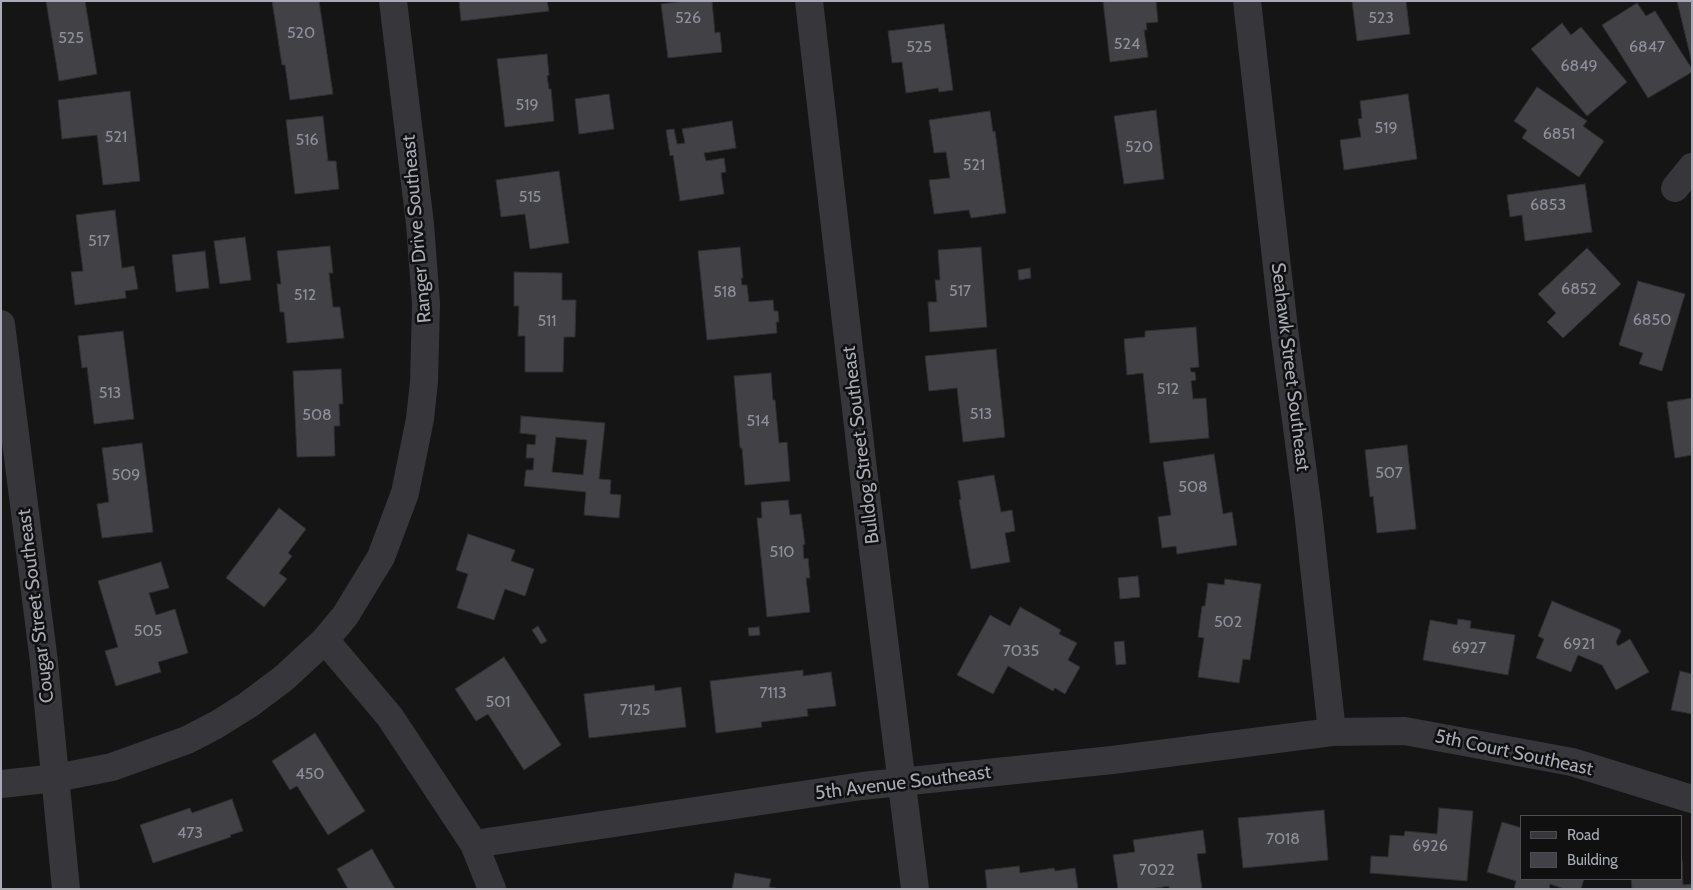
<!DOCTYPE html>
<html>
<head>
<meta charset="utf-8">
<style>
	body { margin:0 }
	#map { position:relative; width:1693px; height:890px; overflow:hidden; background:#151516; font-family:Cabin,sans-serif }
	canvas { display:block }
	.frame { position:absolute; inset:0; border:2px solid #a8aab5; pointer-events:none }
	.legend { position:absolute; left:1520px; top:815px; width:162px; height:65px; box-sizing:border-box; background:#101011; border:1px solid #4d4e53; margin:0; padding:6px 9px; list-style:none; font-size:15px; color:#a8aab5 }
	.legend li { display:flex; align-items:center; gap:10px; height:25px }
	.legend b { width:25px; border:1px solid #4d4e53 }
</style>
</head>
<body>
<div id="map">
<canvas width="1693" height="890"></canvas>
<div class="frame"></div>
<ul class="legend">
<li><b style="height:6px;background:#36363b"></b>Road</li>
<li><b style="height:14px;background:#424246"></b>Building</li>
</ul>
</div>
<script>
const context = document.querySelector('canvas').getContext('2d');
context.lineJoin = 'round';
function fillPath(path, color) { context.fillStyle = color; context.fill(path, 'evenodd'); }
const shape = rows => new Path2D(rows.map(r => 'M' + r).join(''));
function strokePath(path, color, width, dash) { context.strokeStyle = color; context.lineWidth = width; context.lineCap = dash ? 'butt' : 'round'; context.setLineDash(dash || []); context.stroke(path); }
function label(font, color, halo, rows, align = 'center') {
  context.font = font + ' Cabin,sans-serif'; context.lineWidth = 5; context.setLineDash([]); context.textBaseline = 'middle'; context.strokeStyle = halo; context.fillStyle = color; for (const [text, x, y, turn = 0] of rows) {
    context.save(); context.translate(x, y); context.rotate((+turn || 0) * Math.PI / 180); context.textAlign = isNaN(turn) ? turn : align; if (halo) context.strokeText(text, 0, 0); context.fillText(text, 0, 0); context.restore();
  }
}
const building = shape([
	[46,1,85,1,97,74,59,81,46,1],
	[272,1,319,1,333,94,290,100,285,65,282,65,272,1],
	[459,1,547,1,549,11,461,21,459,1],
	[685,1,712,1,715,33,720,32,722,52,668,58,661,4,685,1],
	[1103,1,1156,1,1158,22,1146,23,1147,30,1144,30,1148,57,1110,62,1103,1],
	[1352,1,1406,1,1410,34,1357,41,1352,1],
	[1677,1,1692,1,1692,63,1677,1],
	[1637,3,1646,16,1655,11,1692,69,1692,72,1648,98,1602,25,1637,3],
	[1562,23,1571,35,1581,27,1627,82,1587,116,1531,49,1562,23],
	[944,24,953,90,939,92,938,88,906,93,902,62,892,63,888,31,944,24],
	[547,54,549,75,547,76,549,89,551,89,554,121,505,127,497,59,547,54],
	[1537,87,1587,121,1583,126,1604,141,1579,177,1522,138,1527,130,1514,121,1537,87],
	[130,91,140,181,103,185,97,135,62,139,58,100,130,91],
	[609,94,614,129,579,134,575,99,609,94],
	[1408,94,1417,159,1344,170,1340,140,1361,137,1358,119,1362,118,1360,101,1408,94],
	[1156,110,1164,179,1124,184,1114,116,1156,110],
	[990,111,993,132,995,131,1006,213,971,218,969,210,934,214,929,180,950,178,946,152,934,153,929,120,990,111],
	[323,116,328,161,336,161,339,189,295,194,286,120,323,116],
	[732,121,736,148,704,153,706,161,724,158,726,172,721,173,724,194,680,201,673,155,670,156,666,130,674,129,677,144,685,143,682,129,732,121],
	[559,171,569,243,530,249,525,214,501,217,496,180,559,171],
	[1585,184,1592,232,1525,241,1522,215,1510,217,1507,195,1585,184],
	[115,210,122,268,134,266,138,289,125,291,126,298,75,305,71,272,83,271,76,215,115,210],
	[245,237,251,280,220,284,214,241,245,237],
	[330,246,333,273,329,273,333,307,340,307,344,338,287,343,284,312,280,312,277,284,281,284,277,251,330,246],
	[740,247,743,278,741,278,742,285,747,285,749,302,773,300,774,311,778,311,779,322,776,322,777,333,707,340,698,251,740,247],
	[981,247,987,327,930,332,928,302,937,302,935,280,940,280,938,250,981,247],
	[1587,248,1621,284,1563,338,1547,322,1556,313,1538,294,1587,248],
	[205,251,209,288,176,292,172,255,205,251],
	[1030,268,1031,278,1019,280,1018,270,1030,268],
	[514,272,562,273,562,300,576,300,575,337,564,337,563,372,525,372,525,336,518,336,519,306,514,306,514,272],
	[1638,281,1685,294,1662,371,1639,364,1643,353,1619,345,1638,281],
	[1196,327,1199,367,1190,368,1191,372,1195,372,1196,380,1191,381,1193,399,1206,398,1209,438,1150,443,1143,373,1127,375,1124,339,1145,337,1145,331,1196,327],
	[123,331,134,419,94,424,87,367,82,368,78,336,123,331],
	[996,349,1005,437,963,442,957,388,929,391,925,356,996,349],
	[341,369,343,404,339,404,340,426,334,426,335,456,297,457,293,371,341,369],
	[771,373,773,400,775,400,779,443,787,442,790,481,745,485,742,448,740,448,734,376,771,373],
	[1692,398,1692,455,1675,458,1667,402,1692,398],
	[521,416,605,423,599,479,611,480,610,494,621,495,619,518,584,515,586,492,524,486,526,470,533,470,534,458,526,458,527,444,535,445,536,435,520,433,521,416],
	[556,437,587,440,583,475,552,472,556,437],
	[142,443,153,532,102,538,97,504,109,502,102,448,142,443],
	[1407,445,1416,529,1377,533,1373,496,1370,497,1365,450,1407,445],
	[1214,454,1223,514,1232,512,1237,545,1177,554,1176,546,1162,548,1158,517,1171,515,1163,462,1214,454],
	[994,475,1001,512,1012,510,1015,531,1005,533,1010,562,971,569,959,500,961,499,958,481,994,475],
	[788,500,790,515,801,514,805,544,803,545,804,559,808,558,810,578,806,578,810,612,767,617,757,518,762,518,761,502,788,500],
	[279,508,306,529,288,553,292,556,279,573,287,579,264,607,226,578,279,508],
	[468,534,515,550,511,561,534,569,525,596,505,589,494,620,457,608,468,574,456,570,468,534],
	[161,562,169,588,149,593,156,615,175,609,188,653,158,662,161,672,116,686,105,651,118,647,98,581,161,562],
	[1138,576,1140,597,1120,599,1118,578,1138,576],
	[1225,579,1261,584,1250,660,1243,659,1239,683,1198,677,1204,638,1198,637,1202,606,1205,606,1208,583,1224,585,1225,579],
	[1552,601,1619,629,1621,631,1616,642,1618,646,1630,639,1649,672,1616,690,1602,665,1578,655,1571,672,1536,658,1544,639,1538,636,1552,601],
	[1020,607,1061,630,1059,634,1077,643,1068,660,1080,667,1065,694,1055,688,1053,691,1008,666,993,694,957,675,990,615,1010,626,1020,607],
	[1458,619,1471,621,1470,628,1515,635,1508,675,1423,660,1430,620,1457,625,1458,619],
	[538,626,547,641,541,644,532,630,538,626],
	[759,627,760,635,749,636,748,628,759,627],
	[1124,641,1126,664,1116,665,1114,642,1124,641],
	[504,657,561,745,524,770,488,714,476,721,455,689,504,657],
	[803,670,803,676,831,672,836,706,807,709,808,716,761,722,762,727,716,733,710,681,803,670],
	[1680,671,1692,674,1692,714,1671,710,1680,671],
	[654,685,655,691,681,687,686,727,589,738,584,694,654,685],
	[315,733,365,811,328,835,297,786,290,790,272,761,315,733],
	[232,799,243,831,230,835,231,837,153,863,140,825,190,808,192,813,232,799],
	[1439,808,1473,811,1467,881,1370,873,1371,856,1388,857,1390,835,1404,836,1405,831,1437,834,1439,808],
	[1324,810,1328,860,1243,868,1238,818,1324,810],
	[1502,822,1522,828,1522,879,1584,879,1581,889,1564,889,1550,884,1549,889,1514,889,1516,881,1487,872,1502,822],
	[1203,830,1206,853,1197,854,1202,889,1169,889,1169,886,1151,889,1118,889,1113,855,1135,852,1133,840,1203,830],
	[372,849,395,889,348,889,337,869,372,849],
	[1682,861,1683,885,1692,884,1692,889,1632,889,1631,879,1682,879,1682,861],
	[1019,866,1020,873,1054,868,1055,871,1075,868,1078,889,987,889,985,870,1019,866],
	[735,873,771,879,769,887,781,889,732,889,735,873]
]);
fillPath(building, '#424246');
strokePath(building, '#2f2f32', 1);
strokePath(shape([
	[809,1,864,478,915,889],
	[1247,1,1284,329,1308,511,1332,732],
	[1675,188,1692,167],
	[1,324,44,662,66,889],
	[325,640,390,717,474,844,492,889],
	[1,784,56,778,112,767,187,740,216,725,248,705,284,678,325,640,345,616,381,557,405,493,420,419,424,382,426,304,420,224,393,1],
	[474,844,862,786,1112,760,1332,732,1405,731,1572,762,1692,799]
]), '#36363b', 28);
label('16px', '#8e9099', null, [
	["526",688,18],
	["523",1381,18],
	["520",301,33],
	["525",71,38],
	["524",1127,44],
	["525",919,47],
	["6847",1647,47],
	["6849",1579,66],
	["519",527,105],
	["519",1386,128],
	["6851",1559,134],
	["521",116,137],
	["516",307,140],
	["520",1139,147],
	["521",974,165],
	["515",530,197],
	["6853",1548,205],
	["517",99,241],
	["6852",1579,289],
	["517",960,291],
	["518",725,292],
	["512",305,295],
	["6850",1652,320],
	["511",547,321],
	["512",1168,389],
	["513",110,393],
	["513",981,414],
	["508",317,415],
	["514",758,421],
	["507",1389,473],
	["509",126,475],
	["508",1193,487],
	["510",782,552],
	["502",1228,622],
	["505",148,631],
	["6921",1579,644],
	["6927",1469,648],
	["7035",1021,651],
	["7113",773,693],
	["501",498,702],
	["7125",635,710],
	["450",310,774],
	["473",190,833],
	["7018",1283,839],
	["6926",1430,846],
	["7022",1157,870]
]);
label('19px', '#a8aab5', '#101011', [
	["Ranger Drive Southeast",417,229,-95],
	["Seahawk Street Southeast",1290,367,83],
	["Bulldog Street Southeast",861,445,-97],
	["Cougar Street Southeast",36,606,-97],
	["5th Court Southeast",1514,753,12],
	["5th Avenue Southeast",903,783,-7]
]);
</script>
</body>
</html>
